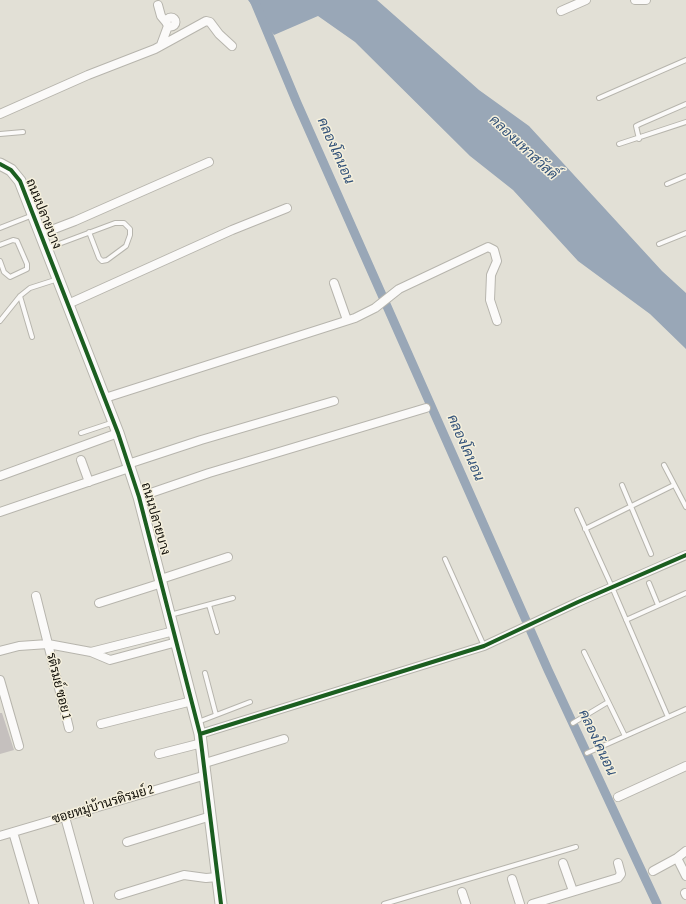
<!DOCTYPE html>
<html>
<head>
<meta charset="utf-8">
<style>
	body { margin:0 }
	canvas { display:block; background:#e2e0d6 }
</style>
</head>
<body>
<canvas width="686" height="904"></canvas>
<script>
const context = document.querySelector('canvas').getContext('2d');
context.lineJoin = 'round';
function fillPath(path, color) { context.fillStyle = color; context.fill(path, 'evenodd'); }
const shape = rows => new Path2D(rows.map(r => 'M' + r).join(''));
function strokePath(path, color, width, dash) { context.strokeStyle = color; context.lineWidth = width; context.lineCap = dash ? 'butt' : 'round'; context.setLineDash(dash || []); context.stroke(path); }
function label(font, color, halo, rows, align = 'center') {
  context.font = font + ' "Sofia Sans Condensed",Sarabun,sans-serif'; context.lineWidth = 3; context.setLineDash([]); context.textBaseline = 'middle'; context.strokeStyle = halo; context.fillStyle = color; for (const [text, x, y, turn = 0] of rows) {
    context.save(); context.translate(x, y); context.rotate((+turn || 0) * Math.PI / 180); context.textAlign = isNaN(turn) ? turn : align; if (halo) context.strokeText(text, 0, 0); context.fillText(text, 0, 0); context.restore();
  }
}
fillPath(shape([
	[248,0,377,0,479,90,529,126,662,271,686,293,686,349,650,314,578,261,513,190,470,156,355,42,318,16,274,35]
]), '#99a7b7');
strokePath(shape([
	[254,0,297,103,548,670,657,904]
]), '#99a7b7', 9);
fillPath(shape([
	[0,713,2,713,14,750,0,754]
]), '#c5c0be');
const lane = shape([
	[599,98,686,60],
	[0,134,23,132],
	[639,139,636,126,640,124,686,104],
	[619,144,686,122],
	[667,184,686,176],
	[0,228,33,215],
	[659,244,686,233],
	[0,245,13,240,17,241,27,264,27,269,10,277,4,272,0,261],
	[48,248,115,223,124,223,130,229,130,235,126,246,107,260,102,261,99,258,89,232],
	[20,296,32,337],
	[0,321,20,296,30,288,58,279],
	[81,433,114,422],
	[664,465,686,507],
	[622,485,651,554],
	[577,510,612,587,668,717],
	[585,529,674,485],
	[445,559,484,646],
	[649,583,658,605],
	[209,605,217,632],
	[170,615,233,598],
	[626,620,686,593],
	[584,652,625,736],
	[205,673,216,715],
	[198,722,250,702],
	[573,723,608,702],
	[587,753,686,709],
	[384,904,576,847]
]);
const street = shape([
	[635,0,646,0],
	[158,5,161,16,166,22],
	[561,11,586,0],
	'166.5 22a4.5 4.5 0 1 1 9 0a4.5 4.5 0 1 1-9 0Z',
	[161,45,168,26],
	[0,114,88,75,155,49,206,21,210,22,219,34,232,46],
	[41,234,75,221,209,162],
	[334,283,347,320],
	[68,304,232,230,287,208],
	[105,398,355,318,375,308,399,289,488,247,494,250,497,261,491,275,490,300,497,321],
	[81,460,89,482],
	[128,464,201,440,334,401],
	[0,476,118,433],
	[139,497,209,473,426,408],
	[0,512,129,468],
	[161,579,228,557],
	[36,596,69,728],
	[99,603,162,583],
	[0,651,19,646,48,644,91,652,110,660,177,642],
	[91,652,174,631],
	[0,680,19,746],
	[101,724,192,701],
	[200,734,484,646,578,602,686,555],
	[159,754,202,743],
	[205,763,284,739],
	[618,797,686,766],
	[65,817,89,904],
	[13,832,34,904],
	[0,836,206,775],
	[127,842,211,816],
	[677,858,686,876],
	[563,863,573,891],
	[653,871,677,858,686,851],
	[512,879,520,904],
	[462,892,466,904],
	[685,893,686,895],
	[119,895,184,875,206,878,218,877],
	[532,904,618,878,621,874,618,863]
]);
const secondary = shape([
	[0,164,11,170,20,181,118,433,139,497,200,734,221,904]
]);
strokePath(lane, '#b7b5ad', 6);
strokePath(street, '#b7b5ad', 10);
strokePath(secondary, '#b7b5ad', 13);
strokePath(lane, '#fbfaf9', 4);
strokePath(street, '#fbfaf9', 8);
strokePath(secondary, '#fbfaf9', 11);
strokePath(shape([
	[0,164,11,170,20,181,118,433,139,497,200,734,221,904],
	[200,734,484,646,578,602,686,555]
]), '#1b5e20', 4);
label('13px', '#0e0c06', '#f5f0dd', [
	["ถนนปลายบาง",43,214,68],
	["ถนนปลายบาง",155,519,74],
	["รติรมย์ ซอย 1",58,686,76],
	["ซอยหมู่บ้านรติรมย์ 2",103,805,-17]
]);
label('italic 14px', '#305078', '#f5f0dd', [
	["คลองมหาสวัสดิ์",523,148,43],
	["คลองโคนอน",335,151,66],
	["คลองโคนอน",465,448,66],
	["คลองโคนอน",597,743,65]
]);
</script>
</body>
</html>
